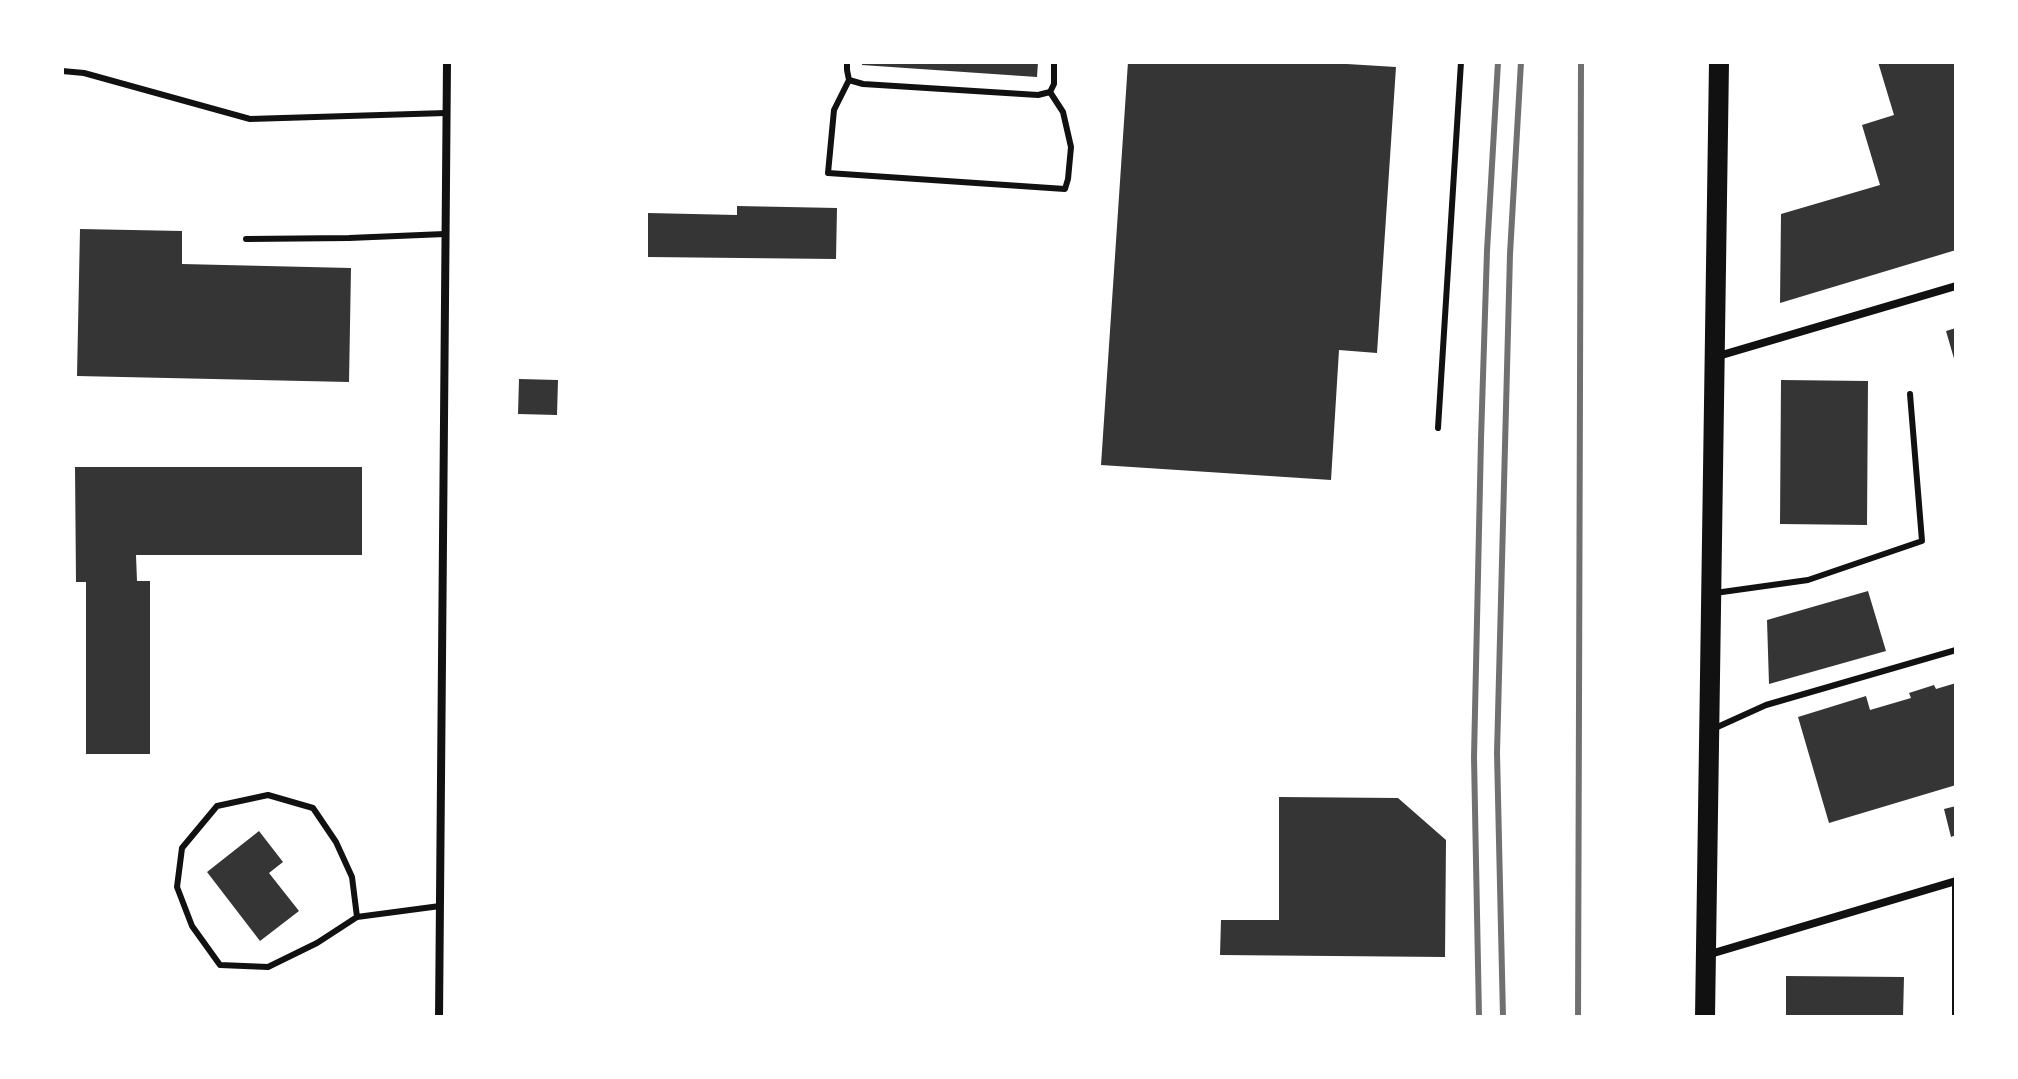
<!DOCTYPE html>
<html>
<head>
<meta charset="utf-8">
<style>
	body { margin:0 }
	#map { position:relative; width:2018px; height:1079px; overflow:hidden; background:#fff; font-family:"Fira Sans",sans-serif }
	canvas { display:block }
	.frame { position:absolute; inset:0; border:64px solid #fff; pointer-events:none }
</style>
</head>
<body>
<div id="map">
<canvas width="2018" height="1079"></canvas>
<div class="frame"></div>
</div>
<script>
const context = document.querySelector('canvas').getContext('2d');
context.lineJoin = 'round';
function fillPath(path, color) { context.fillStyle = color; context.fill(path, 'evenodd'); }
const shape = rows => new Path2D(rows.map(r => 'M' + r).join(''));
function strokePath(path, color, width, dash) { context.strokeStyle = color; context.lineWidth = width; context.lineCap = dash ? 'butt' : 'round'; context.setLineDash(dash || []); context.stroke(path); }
fillPath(shape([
	[862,62,1038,62,1037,77,862,65],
	[1128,62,1314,62,1396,67,1377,353,1339,350,1331,480,1101,465],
	[1878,62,1956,62,1956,250,1780,303,1781,214,1880,185,1862,125,1894,115],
	[737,206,837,208,836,259,648,257,648,213,737,215],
	[80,229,182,231,182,264,351,268,349,382,77,376],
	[1956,328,1956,362,1955,362,1946,331],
	[519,379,558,380,557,415,518,414],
	[1781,380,1868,381,1867,525,1780,524],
	[75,467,362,467,362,555,136,555,137,581,150,581,150,754,86,754,86,582,76,582],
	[1868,591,1886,651,1769,684,1767,620],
	[1956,683,1956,785,1829,823,1798,717,1866,696,1870,710,1911,698,1909,693,1934,685,1936,689],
	[1279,797,1398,798,1446,840,1445,957,1220,955,1221,920,1279,920],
	[1956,806,1956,835,1951,837,1944,809],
	[259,831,283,862,269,873,299,911,260,941,207,872],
	[1786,976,1904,977,1903,1017,1786,1017]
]), '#353535');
strokePath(shape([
	[847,62,847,70,849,80,834,110,828,173,1065,189,1068,179,1071,147,1063,112,1050,92,1054,84,1054,62],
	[62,71,84,73,250,119,446,113],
	[849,80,863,84,1038,95,1050,92],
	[246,239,349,238,445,234],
	[1438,428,1461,62],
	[1715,593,1808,580,1922,541,1910,394],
	[1713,729,1766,705,1956,650],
	[1955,882,1955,1017],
	[357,917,352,877,336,842,313,808,268,795,217,806,182,848,177,887,192,926,220,965,268,967,317,943,357,917,440,906]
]), '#111', 6);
strokePath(shape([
	[1715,357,1956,286],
	[1707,955,1956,881],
	[439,1017,447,62]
]), '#111', 8);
strokePath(shape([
	[1705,1017,1719,62]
]), '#111', 20);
strokePath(shape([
	[1479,1017,1474,757,1481,439,1487,251,1498,62],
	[1503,1017,1497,753,1510,254,1521,62],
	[1578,1017,1581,62]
]), '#707070', 6);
</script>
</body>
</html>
